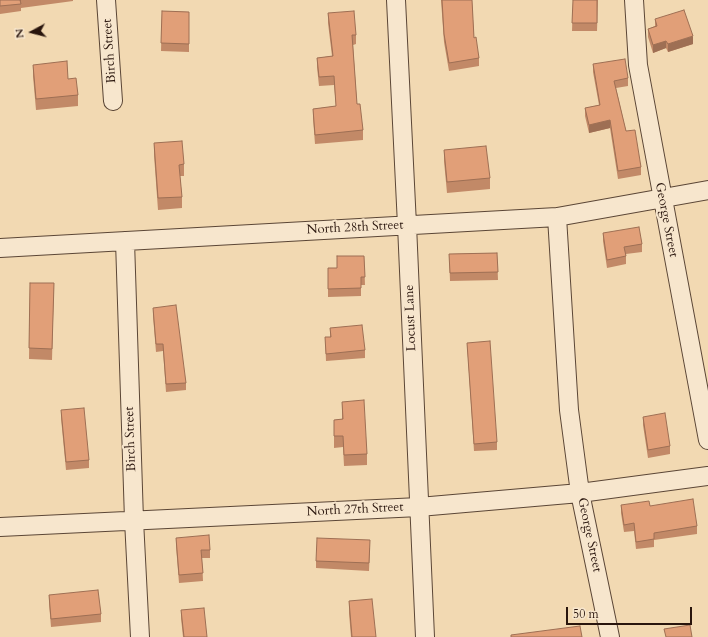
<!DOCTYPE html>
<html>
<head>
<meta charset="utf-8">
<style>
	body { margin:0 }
	#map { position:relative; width:708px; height:637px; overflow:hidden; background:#f2d9b2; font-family:Cardo,serif }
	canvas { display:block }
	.north { position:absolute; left:12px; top:12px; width:40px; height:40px; -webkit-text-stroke:3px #f7e6cd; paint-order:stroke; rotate:263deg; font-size:11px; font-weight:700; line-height:16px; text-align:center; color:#29150d }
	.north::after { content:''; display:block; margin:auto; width:14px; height:18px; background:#29150d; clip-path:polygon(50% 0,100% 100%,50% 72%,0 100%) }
	.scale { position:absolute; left:566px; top:607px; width:126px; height:18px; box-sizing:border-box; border:2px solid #29150d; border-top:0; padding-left:5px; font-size:12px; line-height:14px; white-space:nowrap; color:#29150d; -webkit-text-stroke:3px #f7e6cd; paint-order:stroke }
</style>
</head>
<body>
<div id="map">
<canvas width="708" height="637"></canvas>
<div class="north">N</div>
<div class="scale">50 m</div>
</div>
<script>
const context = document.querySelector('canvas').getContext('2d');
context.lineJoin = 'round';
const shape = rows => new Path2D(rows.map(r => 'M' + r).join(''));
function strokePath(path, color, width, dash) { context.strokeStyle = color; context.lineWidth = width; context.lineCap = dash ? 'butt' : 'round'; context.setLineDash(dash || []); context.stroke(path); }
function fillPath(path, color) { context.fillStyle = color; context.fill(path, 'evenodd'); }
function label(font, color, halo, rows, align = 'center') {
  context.font = font + ' Cardo,serif'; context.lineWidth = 4; context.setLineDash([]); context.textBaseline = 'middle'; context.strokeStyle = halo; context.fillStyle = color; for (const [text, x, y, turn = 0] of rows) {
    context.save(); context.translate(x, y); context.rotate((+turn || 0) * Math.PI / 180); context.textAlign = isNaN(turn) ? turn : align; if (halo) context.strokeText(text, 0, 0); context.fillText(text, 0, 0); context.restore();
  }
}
const minor = shape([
	[106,0,113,101],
	[396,0,407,225,425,637],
	[634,0,638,65,708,440],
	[557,217,569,410,580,493,610,637],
	[125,241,134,520,140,637],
	[0,248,557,217,708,190],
	[0,527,419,507,580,493,708,476]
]);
strokePath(minor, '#5b4636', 20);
strokePath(minor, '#f7e6cd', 18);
fillPath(shape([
	[0,0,73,0,73,1,21,8,21,11,0,14],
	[441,0,472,0,474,38,479,58,479,66,449,71,444,42],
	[573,0,598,0,597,31,572,31],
	[162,11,189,12,189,52,161,51],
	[328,13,356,35,356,44,353,45,357,104,363,130,363,140,315,144,313,118,313,109,336,106,334,85,319,86,317,67,317,58,332,56,328,23],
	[655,19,693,44,668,52,666,48,653,53,648,37,648,29,655,26],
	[593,64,628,78,628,86,616,88,626,131,641,167,641,175,618,179,610,128,589,133,585,116,585,108,599,105,593,72],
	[33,65,68,79,78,95,78,106,36,110,33,76],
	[154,143,184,164,184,176,180,176,182,197,182,208,158,210,154,155],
	[444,150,490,178,490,189,447,193,444,161],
	[603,233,642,244,642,252,626,254,626,264,607,268,603,241],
	[497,253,498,280,450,281,449,254],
	[364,256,365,285,361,285,361,296,328,297,328,268,337,268],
	[30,283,54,283,52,360,29,359],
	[153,308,186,383,186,390,166,392,163,351,156,352,153,316],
	[330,328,365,350,365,358,326,361,325,337,330,337],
	[467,343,497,442,497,450,474,451],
	[342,402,367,454,367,465,344,466,343,447,334,448,334,420,342,419],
	[61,410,89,460,89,468,66,470,61,418],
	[643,417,670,446,670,454,648,458,643,425],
	[621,505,650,506,697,526,697,534,654,540,654,547,636,549,634,531,624,532,621,513],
	[176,538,210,550,210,558,202,558,203,581,179,583,176,546],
	[370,548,369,571,316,568,316,561],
	[49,595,101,614,101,622,51,627,49,603],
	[349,601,376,637,351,637,349,613],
	[181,610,207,637,183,637,181,618]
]), '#c28967');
fillPath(shape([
	[693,36,693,44,668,52,668,44],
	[666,41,666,48,653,53,653,45],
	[610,120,610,128,589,133,589,125]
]), '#9e6f54');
const building = shape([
	[0,0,21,0,20,0,21,4,0,6,0,0],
	[442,0,472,0,474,38,476,37,479,58,449,63,444,34,442,0],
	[573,0,597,0,597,23,572,23,573,0],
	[684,10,693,36,668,44,666,41,653,45,648,29,657,26,655,19,684,10],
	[162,11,189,12,189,44,161,43,162,11],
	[354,11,356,35,352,35,357,104,360,104,363,130,315,135,313,109,336,106,334,76,319,77,317,58,333,56,328,13,354,11],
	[625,59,628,78,614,81,626,131,635,130,641,167,618,171,610,120,589,125,585,108,600,105,593,64,625,59],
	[67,61,68,79,76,78,78,95,36,99,33,65,67,61],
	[182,141,184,164,179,165,182,197,158,198,154,143,182,141],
	[486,146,490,178,447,182,444,150,486,146],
	[639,227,642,244,624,247,626,256,607,260,603,233,639,227],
	[497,253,498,272,450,273,449,254,497,253],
	[337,256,364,256,365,277,361,277,361,288,328,289,328,268,337,268,337,256],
	[30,283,54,283,52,349,29,348,30,283],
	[176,305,186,383,166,384,163,344,156,344,153,308,176,305],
	[362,325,365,350,326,354,325,337,331,337,330,328,362,325],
	[490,341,497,442,474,444,467,343,490,341],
	[364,400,367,454,344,455,343,436,334,436,334,420,343,419,342,402,364,400],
	[84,408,89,460,66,462,61,410,84,408],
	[665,413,670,446,648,450,643,417,665,413],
	[693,499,697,526,654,533,654,539,636,542,634,523,624,525,621,505,649,501,650,506,693,499],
	[209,535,210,550,201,550,203,573,179,575,176,538,209,535],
	[317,538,370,540,369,563,316,561,317,538],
	[98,590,101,614,51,619,49,595,98,590],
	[372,599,376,637,352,637,349,601,372,599],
	[204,608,207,637,184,637,181,610,204,608],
	[690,625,692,637,666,637,664,629,690,625],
	[580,626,582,637,511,637,511,635,580,626]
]);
fillPath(building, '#e19f78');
strokePath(building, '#9e6f54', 1);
label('13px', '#29150d', '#f7e6cd', [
	["Birch Street",110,51,-94],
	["George Street",666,220,79],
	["North 28th Street",355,228,-3],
	["Locust Lane",411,318,-92],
	["Birch Street",131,439,-92],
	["North 27th Street",355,510,-3],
	["George Street",589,535,78]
]);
</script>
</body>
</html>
